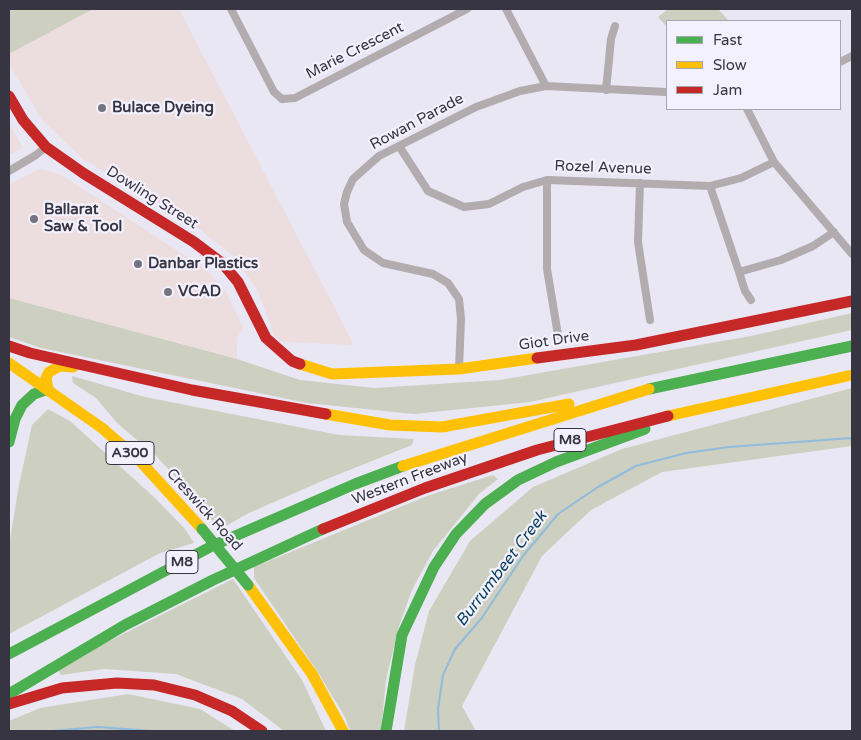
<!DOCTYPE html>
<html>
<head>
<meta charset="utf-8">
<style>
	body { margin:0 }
	#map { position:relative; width:861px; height:740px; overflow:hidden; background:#eae7f5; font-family:"Varela Round",sans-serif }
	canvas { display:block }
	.frame { position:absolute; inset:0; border:10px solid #383542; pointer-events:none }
	.legend { position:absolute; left:666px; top:20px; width:175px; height:90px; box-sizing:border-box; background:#f3f1fe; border:1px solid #a8a6b3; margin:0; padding:6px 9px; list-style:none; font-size:15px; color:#383542 }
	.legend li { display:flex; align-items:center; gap:10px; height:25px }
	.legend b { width:25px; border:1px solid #a8a6b3 }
</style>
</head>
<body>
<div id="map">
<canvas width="861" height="740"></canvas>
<div class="frame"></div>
<ul class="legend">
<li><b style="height:6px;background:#4caf50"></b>Fast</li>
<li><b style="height:6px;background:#ffc107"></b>Slow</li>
<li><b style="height:6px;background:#c62828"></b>Jam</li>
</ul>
</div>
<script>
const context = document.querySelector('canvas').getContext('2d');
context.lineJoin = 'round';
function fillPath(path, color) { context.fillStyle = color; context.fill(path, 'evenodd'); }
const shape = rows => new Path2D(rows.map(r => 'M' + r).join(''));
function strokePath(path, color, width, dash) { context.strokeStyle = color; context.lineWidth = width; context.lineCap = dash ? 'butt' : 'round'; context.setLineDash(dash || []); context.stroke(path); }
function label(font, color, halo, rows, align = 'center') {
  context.font = font + ' "Varela Round",sans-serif'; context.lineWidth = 4.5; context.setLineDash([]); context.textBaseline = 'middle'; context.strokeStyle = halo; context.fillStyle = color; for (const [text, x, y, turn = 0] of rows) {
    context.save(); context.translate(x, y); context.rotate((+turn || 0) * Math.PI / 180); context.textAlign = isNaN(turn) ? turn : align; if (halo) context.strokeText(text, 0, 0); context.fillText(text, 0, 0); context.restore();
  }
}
fillPath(shape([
	[93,9,179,9,354,345,283,342,274,336,258,291,233,256,202,231,83,159,42,120,9,64,9,54],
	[9,123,23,148,9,155],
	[40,169,60,174,207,270,226,292,243,327,237,339,237,359,9,298,9,184]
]), '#ecdede');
fillPath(shape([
	[9,9,93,9,9,54],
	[668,9,718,9,729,21,667,21,667,27,658,17],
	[9,298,237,359,300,380,374,388,500,380,751,336,852,313,852,330,530,402,414,414,307,403,41,348,9,337],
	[72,376,145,397,339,435,414,439,412,445,322,481,249,513,219,530,191,493,156,456,117,423,96,398,73,383],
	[852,388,852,446,662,472,591,510,542,556,462,706,476,731,404,731,415,665,429,611,470,541,533,487,622,449],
	[48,409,70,421,155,498,185,529,194,543,160,553,9,634,9,545,19,485,32,425],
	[493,475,498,479,479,494,433,551,412,590,399,626,386,680,381,731,350,731,345,717,317,671,254,578,254,567,427,496],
	[233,579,302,680,326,731,284,731,242,699,176,674,104,669,61,675,58,670,95,648],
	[128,694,200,709,235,731,9,731,9,721,40,708]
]), '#cdcfc0');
strokePath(shape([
	[52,731,98,727,152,731],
	[439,731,438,709,443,675,455,649,481,619,523,556,558,514,598,487,636,466,686,453,729,447,852,438]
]), '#91bbdc', 2);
strokePath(shape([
	[231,9,274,92,282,99],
	[506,9,546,86],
	[840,62,852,56],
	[606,90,611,39,615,26],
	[282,99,295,98,467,9],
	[747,109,774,162,852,254],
	[399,146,428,191,464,207,489,204,523,187,547,180,710,186,741,178,774,162],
	[9,171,36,155,46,147],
	[547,180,547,269,558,335],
	[640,183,638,242,650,320],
	[710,186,739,272,781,260,813,246,834,232],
	[739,272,745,291,751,300],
	[459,369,461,319,459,299,448,283,433,274,383,263,364,250,347,222,344,204,347,192,353,179,379,156,476,107,520,91,546,86,667,92]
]), '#b2acaf', 8);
strokePath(shape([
	[649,389,852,346],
	[9,442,15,419,22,405,34,394,48,389],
	[9,654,212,546,355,484,403,466],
	[9,694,125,625,213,580,323,529],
	[386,731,402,635,434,567,456,534,485,504,518,480,556,462,645,429]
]), '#4caf50', 11);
strokePath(shape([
	[9,363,102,428,140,461,202,529],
	[300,364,332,374,459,369,537,358],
	[48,389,46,378,49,372,60,366,73,367],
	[326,414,390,425,442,427,569,404],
	[668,416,852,375],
	[403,466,649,389],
	[248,585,312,674,343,731]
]), '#ffc107', 11);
strokePath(shape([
	[9,96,23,120,46,147,83,173,194,242,223,264,238,282,266,338,292,361,300,364],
	[9,346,30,353,192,390,326,414],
	[537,358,636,345,852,301],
	[323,529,425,488,537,450,668,416],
	[9,704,62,688,117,683,154,685,195,695,232,711,262,731]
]), '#c62828', 11);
strokePath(shape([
	[202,529,248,585]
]), '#4caf50', 11);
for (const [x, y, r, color] of [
	[102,108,5,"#767381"],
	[34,219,5,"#767381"],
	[138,264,5,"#767381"],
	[168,292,5,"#767381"]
]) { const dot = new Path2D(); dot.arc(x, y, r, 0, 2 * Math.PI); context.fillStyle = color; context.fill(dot); strokePath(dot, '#f3f1fe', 2); }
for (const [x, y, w] of [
	[570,440,32],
	[130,453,48],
	[182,562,32]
]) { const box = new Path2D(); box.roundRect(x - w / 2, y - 11.5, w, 23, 4); context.fillStyle = '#f3f1fe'; context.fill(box); strokePath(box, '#383542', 1); }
label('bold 14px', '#383542', null, [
	["M8",570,440],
	["A300",130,453],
	["M8",182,562]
]);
label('15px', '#383542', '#f3f1fe', [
	["Marie Crescent",355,51,-27],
	["Rowan Parade",417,122,-28],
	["Rozel Avenue",603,168,2],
	["Dowling Street",152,198,32],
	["Giot Drive",554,341,-8],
	["Western Freeway",410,479,-21],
	["Creswick Road",204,510,48]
]);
label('bold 15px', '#383542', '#f3f1fe', [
	["Bulace Dyeing",112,108],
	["Ballarat",44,210],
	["Saw & Tool",44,227],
	["Danbar Plastics",148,264],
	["VCAD",178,292]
], 'left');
label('italic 16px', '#093d58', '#f3f1fe', [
	["Burrumbeet Creek",502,569,-53]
]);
</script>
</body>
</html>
